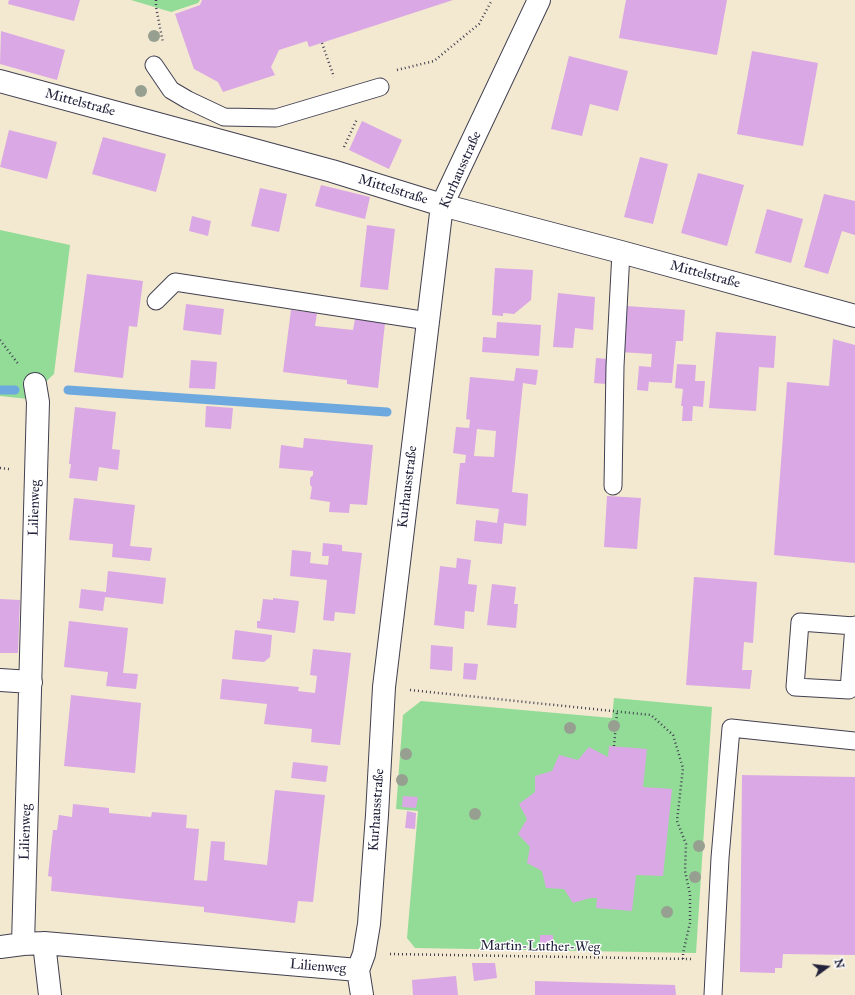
<!DOCTYPE html>
<html>
<head>
<meta charset="utf-8">
<style>
	body { margin:0 }
	#map { position:relative; width:855px; height:995px; overflow:hidden; background:#f3e8d0; font-family:"IM FELL Great Primer",serif }
	canvas { display:block }
	.north { position:absolute; left:807px; top:947px; width:40px; height:40px; -webkit-text-stroke:3px #fff; paint-order:stroke; rotate:75deg; font-size:11px; font-weight:700; line-height:16px; text-align:center; color:#22223b }
	.north::after { content:''; display:block; margin:auto; width:14px; height:18px; background:#22223b; clip-path:polygon(50% 0,100% 100%,50% 72%,0 100%) }
</style>
</head>
<body>
<div id="map">
<canvas width="855" height="995"></canvas>
<div class="north">N</div>
</div>
<script>
const context = document.querySelector('canvas').getContext('2d');
context.lineJoin = 'round';
function fillPath(path, color) { context.fillStyle = color; context.fill(path, 'evenodd'); }
const shape = rows => new Path2D(rows.map(r => 'M' + r).join(''));
function strokePath(path, color, width, dash) { context.strokeStyle = color; context.lineWidth = width; context.lineCap = dash ? 'butt' : 'round'; context.setLineDash(dash || []); context.stroke(path); }
function label(font, color, halo, rows, align = 'center') {
  context.font = font + ' "IM FELL Great Primer",serif'; context.lineWidth = 3; context.setLineDash([]); context.textBaseline = 'middle'; context.strokeStyle = halo; context.fillStyle = color; for (const [text, x, y, turn = 0] of rows) {
    context.save(); context.translate(x, y); context.rotate((+turn || 0) * Math.PI / 180); context.textAlign = isNaN(turn) ? turn : align; if (halo) context.strokeText(text, 0, 0); context.fillText(text, 0, 0); context.restore();
  }
}
fillPath(shape([
	[131,0,200,0,198,3,171,12],
	[0,230,70,245,54,374,28,399,0,396],
	[614,698,712,707,696,953,415,948,407,938,418,811,396,809,403,715,421,701,612,718]
]), '#93dc97');
strokePath(shape([
	[0,390,15,390],
	[68,390,387,412]
]), '#6da9de', 9);
fillPath(shape([
	[9,0,80,0,74,21,8,4],
	[202,0,453,0,309,47,307,41,279,50,271,67,275,75,223,92,218,82,194,69,175,14,200,5],
	[626,0,727,0,717,55,619,38],
	[1,31,65,50,57,80,0,64],
	[752,51,818,63,803,146,737,134],
	[569,56,628,71,618,111,590,104,582,136,551,129],
	[362,121,402,140,389,169,349,150],
	[9,130,57,142,47,179,0,167],
	[103,137,166,154,156,192,92,174],
	[640,157,668,164,653,224,624,217],
	[698,173,744,185,727,246,681,233],
	[321,185,370,197,365,219,315,206],
	[260,188,287,194,279,232,251,226],
	[824,194,855,201,855,235,842,231,828,274,804,267],
	[767,209,803,219,791,263,755,253],
	[192,216,211,221,208,236,189,231],
	[367,225,395,229,388,290,360,287],
	[495,268,533,270,531,300,514,314,503,313,503,316,492,315],
	[87,274,143,281,137,327,129,326,123,378,74,372],
	[558,293,595,297,593,330,575,328,573,348,553,347],
	[186,304,224,309,221,335,183,330],
	[626,306,685,310,683,341,676,341,672,383,650,382,649,381,648,391,637,390,639,366,651,367,652,354,619,352],
	[291,310,317,313,315,326,353,330,355,319,385,323,378,388,347,384,347,380,283,372],
	[497,322,541,325,539,356,482,352,483,337,496,338],
	[716,332,776,336,774,368,759,367,756,411,709,408],
	[833,339,855,345,855,563,774,555,787,382,829,386],
	[596,358,608,359,606,384,594,383],
	[191,360,217,362,215,389,189,388],
	[677,364,696,365,695,381,705,381,703,407,693,406,692,421,682,421,683,406,681,406,683,389,675,388],
	[516,368,538,370,536,385,523,383,512,492,528,494,526,526,504,523,502,544,474,541,476,520,497,523,499,509,456,504,460,463,465,463,466,455,453,453,456,427,469,428,470,420,466,419,470,377,514,381],
	[477,429,496,431,494,457,474,456],
	[206,406,233,408,231,429,205,427],
	[75,407,116,412,112,449,120,450,118,470,99,467,97,481,69,478,71,464,69,464],
	[304,438,373,445,367,505,350,504,349,513,329,512,330,502,310,499,312,487,310,485,310,478,313,475,313,471,279,468,281,445,303,448],
	[607,496,641,498,637,549,604,547],
	[74,498,135,505,130,546,152,548,150,561,112,557,113,544,69,540],
	[323,543,342,545,342,551,362,553,355,614,335,612,334,621,323,620,327,580,290,576,292,550,311,552,310,563,328,565,329,556,322,556],
	[457,558,471,560,468,584,477,585,474,612,465,611,464,629,434,625,440,566,456,568],
	[108,571,166,578,163,604,105,597,103,611,79,608,81,589,106,592],
	[694,577,757,582,753,643,744,642,742,670,752,670,750,689,686,685],
	[492,584,516,587,514,604,518,604,516,628,487,625],
	[273,598,299,601,295,633,257,628,257,621,260,621,263,599,273,600],
	[0,599,20,600,18,653,0,653],
	[69,621,128,628,123,673,138,674,136,689,106,686,108,672,64,667],
	[235,630,272,635,270,657,264,662,232,659],
	[431,645,453,647,452,671,430,669],
	[313,649,351,653,340,745,311,742,312,729,264,724,267,704,220,699,222,679,299,687,298,691,315,693,317,676,310,675],
	[464,663,478,664,476,680,463,679],
	[71,695,141,703,135,773,64,766],
	[609,746,647,749,643,787,672,789,663,876,636,875,632,911,596,908,597,898,590,898,573,903,564,889,546,888,542,871,527,863,530,847,518,834,527,819,519,804,535,792,535,776,552,771,559,755,578,760,589,747,608,757],
	[293,762,328,766,326,782,291,778],
	[742,775,855,777,855,955,783,954,782,968,775,968,775,973,740,972],
	[275,790,325,795,313,902,298,901,295,923,204,912,204,907,51,891,52,877,48,876,53,830,57,830,59,815,72,817,73,804,109,808,109,813,151,817,152,812,187,815,186,828,199,829,194,880,207,881,211,841,225,842,224,860,267,865],
	[403,796,418,797,416,808,402,807],
	[407,811,416,813,415,829,405,828],
	[540,935,553,935,553,945,540,944],
	[472,963,495,963,497,978,474,981],
	[456,976,458,995,413,995,412,980],
	[535,981,675,985,676,995,535,995]
]), '#daa8e4');
const service = shape([
	[154,65,171,90,188,100,224,117,276,118,380,87],
	[156,301,175,282,428,321],
	[613,486,615,366,621,252],
	[854,626,849,690,795,687,800,622,854,626,855,625],
	[713,995,720,858,731,728,855,741]
]);
const minor = shape([
	[0,81,332,171,442,205,621,252,855,316],
	[0,680,31,682],
	[44,943,50,995],
	[23,944,38,402,35,384],
	[0,947,23,944,44,943,358,970],
	[362,995,358,970,364,954,369,924,377,815,384,687,442,205,539,0]
]);
strokePath(service, '#414051', 19);
strokePath(minor, '#414051', 24);
strokePath(shape([
	[156,0,156,7,163,43],
	[322,43,334,77],
	[397,70,434,61,479,24,492,0],
	[344,147,357,119],
	[0,340,19,365],
	[0,468,9,469],
	[410,690,651,715,673,735,683,768,677,821,686,844,685,871,690,894,690,923,683,953,683,959],
	[614,746,617,712],
	[390,954,691,959]
]), '#414051', 2.5, [1, 3]);
strokePath(service, '#fff', 17);
strokePath(minor, '#fff', 22);
context.fillStyle = '#969f90';
for (const [x, y] of [
	[154,36],
	[141,91],
	[614,726],
	[570,728],
	[406,754],
	[402,780],
	[475,814],
	[699,846],
	[695,877],
	[667,912]
]) { context.beginPath(); context.arc(x, y, 6, 0, 2 * Math.PI); context.fill(); }
label('14px', '#22223b', '#fff', [
	["Mittelstraße",80,103,15],
	["Kurhausstraße",461,170,-66],
	["Mittelstraße",393,190,17],
	["Mittelstraße",705,275,15],
	["Kurhausstraße",408,487,-83],
	["Lilienweg",35,508,-88],
	["Kurhausstraße",377,810,-86],
	["Lilienweg",26,832,-88],
	["Martin-Luther-Weg",540,947,1],
	["Lilienweg",318,967,5]
]);
</script>
</body>
</html>
